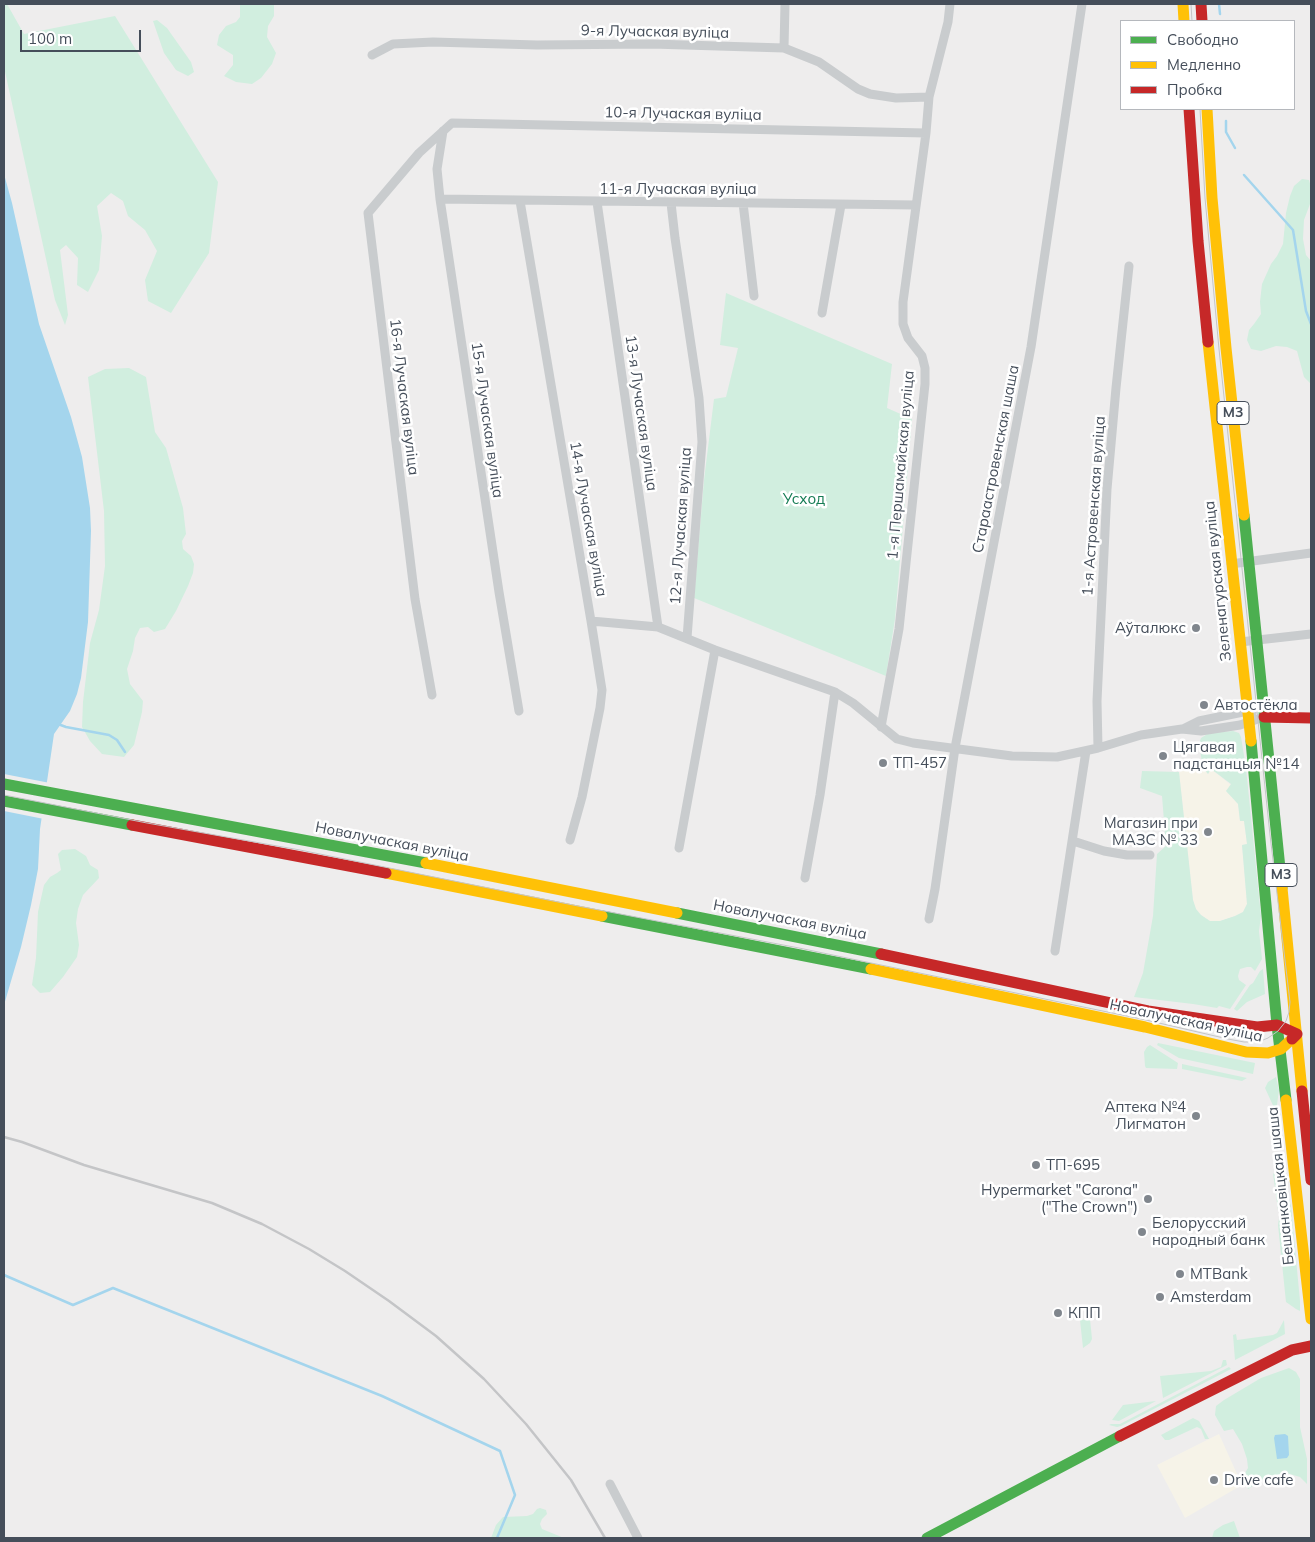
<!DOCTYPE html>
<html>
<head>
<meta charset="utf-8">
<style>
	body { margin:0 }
	#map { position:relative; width:1315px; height:1542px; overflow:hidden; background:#eeeded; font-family:Mulish,sans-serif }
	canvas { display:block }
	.frame { position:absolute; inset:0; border:5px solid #454e5a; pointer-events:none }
	.legend { position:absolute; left:1120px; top:20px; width:175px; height:90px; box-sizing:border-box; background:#fff; border:1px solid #b5b8bd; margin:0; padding:6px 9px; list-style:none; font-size:15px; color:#454e5a }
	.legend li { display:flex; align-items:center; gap:10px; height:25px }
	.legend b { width:25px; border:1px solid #b5b8bd }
	.scale { position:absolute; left:20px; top:30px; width:121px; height:22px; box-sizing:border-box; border:2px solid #454e5a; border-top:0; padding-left:6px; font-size:15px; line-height:18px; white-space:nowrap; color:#454e5a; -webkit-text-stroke:4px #fff; paint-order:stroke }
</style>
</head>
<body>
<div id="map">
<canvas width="1315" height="1542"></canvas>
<div class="frame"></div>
<ul class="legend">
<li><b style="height:6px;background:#4caf50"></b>Свободно</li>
<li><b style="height:6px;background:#ffc107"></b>Медленно</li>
<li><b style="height:6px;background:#c62828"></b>Пробка</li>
</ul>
<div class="scale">100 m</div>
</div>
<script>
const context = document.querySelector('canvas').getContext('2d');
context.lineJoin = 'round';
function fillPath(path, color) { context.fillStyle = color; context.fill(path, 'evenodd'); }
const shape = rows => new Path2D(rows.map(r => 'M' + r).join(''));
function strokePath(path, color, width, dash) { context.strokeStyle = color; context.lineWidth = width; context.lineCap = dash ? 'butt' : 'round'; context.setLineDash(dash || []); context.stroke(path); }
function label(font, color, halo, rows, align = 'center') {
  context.font = font + ' Mulish,sans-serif'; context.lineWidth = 5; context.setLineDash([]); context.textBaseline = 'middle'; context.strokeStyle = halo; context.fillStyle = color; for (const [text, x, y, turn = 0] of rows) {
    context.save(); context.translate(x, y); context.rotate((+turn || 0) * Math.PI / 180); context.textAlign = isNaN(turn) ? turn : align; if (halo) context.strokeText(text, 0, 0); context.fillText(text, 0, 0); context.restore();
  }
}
fillPath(shape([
	[1202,764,1203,768,1208,774,1211,769,1231,785,1226,791,1238,804,1240,821,1244,821,1247,844,1242,845,1247,904,1243,912,1235,916,1220,921,1210,921,1201,915,1196,909,1193,900,1179,772],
	[1219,1434,1242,1485,1185,1518,1157,1465]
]), '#f6f3e8');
fillPath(shape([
	[4,4,7,4,24,34,115,16,218,182,209,253,171,313,148,301,145,280,157,251,145,230,128,216,123,201,111,193,97,206,102,236,99,270,88,292,77,285,78,258,66,245,60,250,68,315,65,325,55,300,4,67],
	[240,4,274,4,274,16,268,26,267,37,276,53,272,64,261,78,252,84,236,82,224,76,233,65,233,55,217,45,219,35,226,26,236,22,240,17],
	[157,20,167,28,191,62,194,72,188,76,176,70,164,53,153,21],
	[1302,179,1309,180,1311,187,1310,204,1304,220,1303,239,1306,255,1311,261,1311,384,1304,377,1297,351,1287,347,1276,346,1261,351,1251,349,1247,340,1249,330,1254,324,1261,314,1260,302,1262,284,1271,264,1277,256,1283,244,1286,213,1290,196,1294,186],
	[726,293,892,364,887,408,912,419,895,619,886,676,694,598,704,480,714,399,726,397,738,348,720,345],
	[129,368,146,377,155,432,166,448,183,508,186,534,182,541,183,549,191,556,194,564,193,573,188,586,176,611,165,629,154,632,148,627,140,628,135,638,133,651,127,669,130,684,143,701,142,712,134,745,124,757,102,754,90,741,82,727,83,702,90,643,99,610,105,566,104,511,88,377,105,369],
	[1233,731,1239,733,1241,737,1246,768,1261,916,1259,931,1262,959,1255,971,1251,967,1247,967,1240,969,1238,976,1239,980,1246,985,1230,1009,1219,1006,1217,1008,1193,1004,1134,997,1143,973,1153,916,1157,854,1166,846,1162,796,1140,788,1142,771,1179,772,1193,900,1196,909,1201,915,1210,921,1220,921,1235,916,1243,912,1247,904,1242,845,1247,844,1244,821,1240,821,1238,804,1226,791,1231,784,1211,769,1208,774,1203,768,1199,744,1201,738,1209,733],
	[75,849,86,856,90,865,98,870,99,878,83,895,78,909,76,923,79,945,77,957,63,977,50,992,40,993,32,985,36,958,38,912,44,885,50,877,57,873,61,870,58,854,62,850],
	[1263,969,1265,994,1247,1002,1237,1011,1234,1009,1250,985,1253,983,1260,971],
	[1158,1043,1255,1063,1253,1074,1179,1058,1157,1045],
	[1150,1045,1178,1063,1177,1069,1146,1068,1145,1066,1144,1052,1147,1047],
	[1182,1064,1247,1078,1242,1081,1182,1069],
	[1276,1077,1279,1090,1276,1112,1265,1088,1268,1082],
	[1273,1173,1280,1180,1282,1185,1278,1210],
	[1284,1185,1291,1206,1300,1301,1300,1311,1296,1309,1286,1302,1278,1225],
	[1090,1319,1092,1339,1090,1343,1083,1348,1080,1320],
	[1284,1320,1285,1334,1235,1360,1233,1335,1236,1334,1237,1340,1273,1335,1277,1333],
	[1223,1360,1226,1360,1227,1365,1163,1398,1160,1376,1211,1371,1221,1367],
	[1229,1367,1231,1369,1121,1426,1117,1427,1109,1425,1111,1424,1120,1424],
	[1289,1368,1296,1372,1300,1379,1300,1427,1307,1459,1307,1484,1300,1477,1286,1473,1265,1478,1248,1489,1243,1476,1248,1468,1247,1459,1242,1444,1233,1429,1224,1431,1215,1415,1216,1406,1224,1400,1261,1378],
	[1156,1401,1119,1421,1112,1420,1123,1405],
	[1193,1418,1199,1421,1209,1439,1205,1439,1201,1429,1197,1427,1169,1440,1165,1440,1161,1435],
	[540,1508,546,1510,547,1514,542,1519,540,1524,542,1529,564,1538,491,1538,496,1525,503,1517,527,1516,533,1514,537,1509],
	[1234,1521,1240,1538,1212,1538,1214,1531,1223,1525]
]), '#d1eedf');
fillPath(shape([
	[4,174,12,203,39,324,71,417,82,457,90,508,91,531,88,622,81,678,77,694,70,711,54,734,40,829,38,869,31,905,21,947,4,1005],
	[1285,1434,1288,1436,1289,1455,1287,1458,1277,1459,1274,1438,1275,1435]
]), '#a4d5ed');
fillPath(shape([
	[4,774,50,783,44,819,4,811]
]), '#eeeded');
strokePath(shape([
	[1219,4,1220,14],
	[1226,121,1226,132,1235,148],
	[1244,175,1293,230,1306,311,1311,324],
	[58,724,66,727,109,735,117,740,125,752],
	[4,1275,73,1305,113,1288,382,1396,500,1451,515,1495,497,1538]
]), '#a4d5ed', 2.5);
strokePath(shape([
	[784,48,785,4],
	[372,55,393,44,433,42,537,45,652,44,784,48,819,62,858,89,870,94,896,98,929,97],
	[443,131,437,169,440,199,499,592,519,711],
	[440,199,916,205],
	[520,201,591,621,602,690,600,708,582,797,570,840],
	[597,202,658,627],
	[671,203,675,238,699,398,702,442,687,638],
	[743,203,754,296],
	[822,313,841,205],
	[1231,564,1311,553],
	[591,621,658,627,715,650,835,692,853,703,897,739,913,743,1012,756,1057,757,1098,748,1141,735,1182,729,1201,731,1240,725,1264,717],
	[1240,642,1311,634],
	[432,695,415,599,368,213,419,153,452,123,926,133],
	[881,727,899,629,925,384,925,368,922,356,908,338,903,324,903,302,926,133,929,97,948,22,950,4],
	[1183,729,1199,721,1248,711,1252,713],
	[1098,748,1097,701,1107,489,1116,388,1129,266],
	[1073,841,1104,851,1127,855,1150,855],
	[679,848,715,650],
	[805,878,820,795,835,692],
	[929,919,935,889,955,748,1031,347,1082,4],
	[1055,951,1086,751],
	[610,1484,638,1538]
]), '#c9ccce', 9);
strokePath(shape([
	[1244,515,1282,888],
	[1251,741,1277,1025,1286,1100],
	[4,784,426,863],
	[4,801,132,825],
	[677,913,881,954],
	[602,916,871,969],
	[927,1538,1120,1436]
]), '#4caf50', 11);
strokePath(shape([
	[1183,4,1184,21],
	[1207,109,1212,198,1226,348,1244,515],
	[1208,342,1251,741],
	[426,863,677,913],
	[386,873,602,916],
	[1282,888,1302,1091],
	[871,969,1145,1027,1246,1052,1268,1053,1281,1049,1292,1039],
	[1286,1100,1311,1319]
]), '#ffc107', 11);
strokePath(shape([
	[1201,4,1202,21],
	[1189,109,1198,241,1208,342],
	[1264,717,1311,718],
	[132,825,386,873],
	[881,954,1148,1011,1257,1027,1277,1025,1297,1034,1292,1039],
	[1302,1091,1311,1180],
	[1120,1436,1292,1350,1311,1346]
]), '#c62828', 11);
strokePath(shape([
	[1191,4,1192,21],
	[4,795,147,823,300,850,578,906,799,948,1146,1020,1228,1039,1244,1042,1258,1042,1268,1038,1278,1031,1286,1021,1289,1012,1290,1002,1270,835,1219,349,1205,198,1200,109]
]), '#c4c5c7', 1);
strokePath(shape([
	[4,1137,22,1142,84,1165,212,1203,262,1224,309,1249,345,1271,389,1301,436,1336,484,1379,526,1424,571,1480,605,1538]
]), '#c4c5c7', 2.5);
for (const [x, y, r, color] of [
	[1196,628,5,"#80868d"],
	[1204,705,5,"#80868d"],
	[1163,756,5,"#80868d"],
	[883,763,5,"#80868d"],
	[1208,832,5,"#80868d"],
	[1196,1116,5,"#80868d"],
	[1036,1165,5,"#80868d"],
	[1148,1199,5,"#80868d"],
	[1142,1232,5,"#80868d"],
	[1180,1274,5,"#80868d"],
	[1160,1297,5,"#80868d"],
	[1058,1313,5,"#80868d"],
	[1214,1480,5,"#80868d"]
]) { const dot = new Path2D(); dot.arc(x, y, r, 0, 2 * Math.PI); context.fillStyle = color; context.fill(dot); strokePath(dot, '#fff', 2); }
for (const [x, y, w] of [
	[1233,413,32],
	[1281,875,32]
]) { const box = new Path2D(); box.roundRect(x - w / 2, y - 11.5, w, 23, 4); context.fillStyle = '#fff'; context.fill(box); strokePath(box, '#454e5a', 1); }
label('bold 14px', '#454e5a', null, [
	["М3",1233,413],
	["М3",1281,875]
]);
label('15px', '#454e5a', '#fff', [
	["9-я Лучаская вуліца",655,32,1],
	["10-я Лучаская вуліца",683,114,1],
	["11-я Лучаская вуліца",678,189],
	["16-я Лучаская вуліца",404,397,83],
	["13-я Лучаская вуліца",641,413,82],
	["15-я Лучаская вуліца",487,420,82],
	["Стараастровенская шаша",996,459,-79],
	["1-я Першамайская вуліца",901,465,-85],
	["1-я Астровенская вуліца",1094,506,-86],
	["14-я Лучаская вуліца",588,519,80],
	["12-я Лучаская вуліца",681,526,-86],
	["Зеленагурская вуліца",1218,581,-96],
	["Новалучаская вуліца",392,842,11],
	["Новалучаская вуліца",790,920,11],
	["Новалучаская вуліца",1186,1021,12],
	["Бешанковіцкая шаша",1281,1186,-96]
]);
label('15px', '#157c54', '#fff', [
	["Усход",804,499]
]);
label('15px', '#454e5a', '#fff', [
	["Аўталюкс",1186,628,"right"],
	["Автостёкла",1214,705],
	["Цягавая",1173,747],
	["падстанцыя №14",1173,764],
	["ТП-457",893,763],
	["Магазин при",1198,823,"right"],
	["МАЗС № 33",1198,840,"right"],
	["Аптека №4",1186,1107,"right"],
	["Лигматон",1186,1124,"right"],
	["ТП-695",1046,1165],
	["Hypermarket \"Carona\"",1138,1190,"right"],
	["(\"The Crown\")",1138,1207,"right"],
	["Белорусский",1152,1223],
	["народный банк",1152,1240],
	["MTBank",1190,1274],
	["Amsterdam",1170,1297],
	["КПП",1068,1313],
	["Drive cafe",1224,1480]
], 'left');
</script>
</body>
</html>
